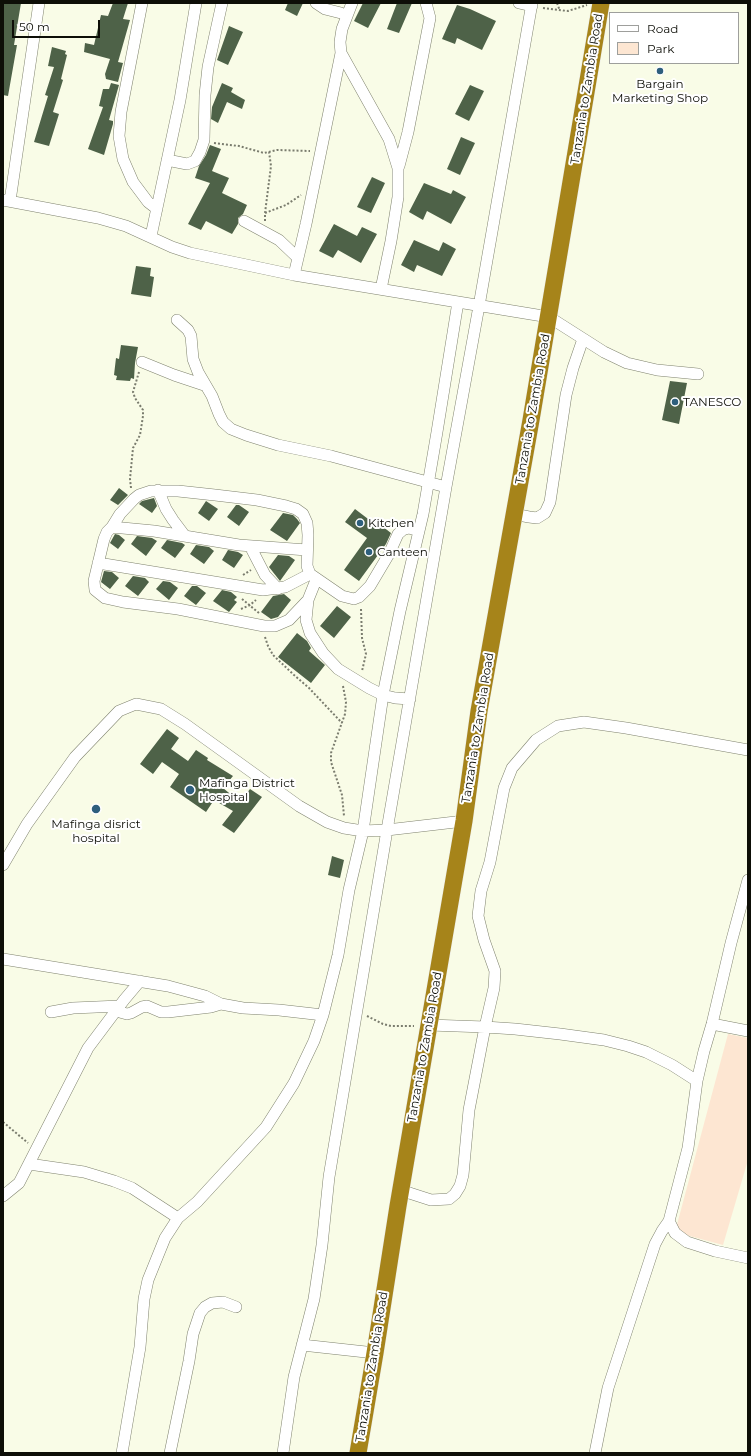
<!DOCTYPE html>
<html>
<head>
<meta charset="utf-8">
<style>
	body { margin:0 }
	#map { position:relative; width:751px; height:1456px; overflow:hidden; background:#f9fce7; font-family:Montserrat,sans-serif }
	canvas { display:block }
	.frame { position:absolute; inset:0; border:4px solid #0d0e07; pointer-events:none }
	.legend { position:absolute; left:609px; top:12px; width:130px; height:52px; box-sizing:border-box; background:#fff; border:1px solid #9e9f9c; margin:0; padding:5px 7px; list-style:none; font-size:12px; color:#0d0e07 }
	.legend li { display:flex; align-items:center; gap:8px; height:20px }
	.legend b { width:20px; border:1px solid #9e9f9c }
	.scale { position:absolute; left:12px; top:20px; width:88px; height:18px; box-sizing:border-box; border:2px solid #0d0e07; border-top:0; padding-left:5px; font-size:12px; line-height:14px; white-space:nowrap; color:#0d0e07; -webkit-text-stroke:3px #fff; paint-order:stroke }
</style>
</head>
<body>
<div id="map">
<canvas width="751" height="1456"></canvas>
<div class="frame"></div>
<ul class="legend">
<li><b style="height:5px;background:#fff"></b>Road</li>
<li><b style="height:11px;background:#fde6d2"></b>Park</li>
</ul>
<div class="scale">50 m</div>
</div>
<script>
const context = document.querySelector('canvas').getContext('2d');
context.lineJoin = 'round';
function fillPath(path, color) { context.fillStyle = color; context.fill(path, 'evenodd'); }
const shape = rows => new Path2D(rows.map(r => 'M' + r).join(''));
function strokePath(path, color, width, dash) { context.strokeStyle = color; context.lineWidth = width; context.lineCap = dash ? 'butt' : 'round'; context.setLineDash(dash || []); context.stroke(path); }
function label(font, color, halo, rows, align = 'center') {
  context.font = font + ' Montserrat,sans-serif'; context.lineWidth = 4; context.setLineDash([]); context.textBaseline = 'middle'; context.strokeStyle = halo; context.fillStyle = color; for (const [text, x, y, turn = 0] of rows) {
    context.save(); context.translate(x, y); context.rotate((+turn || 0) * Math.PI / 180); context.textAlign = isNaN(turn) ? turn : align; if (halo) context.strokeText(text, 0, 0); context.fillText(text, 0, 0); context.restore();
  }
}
fillPath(shape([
	[728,1034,748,1038,748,1160,723,1245,675,1232]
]), '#fde6d2');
fillPath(shape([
	[3,3,21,3,14,45,17,45,8,96,3,95],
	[113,3,128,3,123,19,130,20,118,62,123,63,118,82,106,79,105,74,110,59,84,52,85,43,94,45,101,15,108,16],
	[288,3,303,3,297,16,285,10],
	[363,3,381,3,368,28,354,21],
	[397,3,412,3,399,33,387,29],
	[457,5,470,9,496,21,482,50,457,38,455,44,442,39],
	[229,26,243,32,228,65,217,60],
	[52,47,66,51,65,54,67,55,61,79,63,80,53,112,59,114,49,146,34,142,48,96,45,95,54,67,48,66],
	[111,83,119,85,109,120,113,121,113,124,104,155,88,149,103,107,99,106,103,89,109,89],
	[222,83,233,88,231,92,245,100,242,109,227,102,218,123,211,119,212,107],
	[470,85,484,91,469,121,455,114],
	[461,137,475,143,460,175,447,169],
	[210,145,221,149,212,171,229,178,222,193,247,205,243,214,238,218,238,224,232,234,206,221,201,230,188,224,210,183,195,178,199,166,206,155],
	[372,177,385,183,371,213,357,207],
	[424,183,451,194,453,190,466,197,451,224,427,211,423,220,409,212],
	[334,224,357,236,362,227,377,234,361,263,338,250,333,258,319,251],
	[414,240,439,251,443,242,456,249,442,276,417,265,414,272,401,265],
	[136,266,151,268,150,276,154,277,151,297,131,294],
	[121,345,138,347,135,363,134,379,131,378,130,381,116,380,117,376,114,375,116,358,119,359],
	[670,381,687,383,679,424,662,420],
	[119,488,128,495,118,505,110,500],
	[154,498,157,506,152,513,139,504,142,501],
	[206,501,218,509,209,521,198,513],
	[236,505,239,505,249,512,239,526,227,517],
	[355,509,376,525,378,523,391,533,386,544,359,581,344,570,367,538,345,522],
	[283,513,293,515,297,519,300,523,287,541,270,530],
	[115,534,119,535,125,540,118,549,110,543],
	[137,536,152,538,157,541,146,556,131,544],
	[167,540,182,543,185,545,175,558,161,548],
	[196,545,209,547,214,551,204,564,190,554],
	[228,550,238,552,243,555,234,568,222,560],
	[278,555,289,556,295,560,280,581,269,567],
	[104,571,112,572,119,578,110,589,101,582],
	[133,576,145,578,149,582,138,596,125,586],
	[163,581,170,582,178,588,169,600,156,589],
	[192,586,197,586,206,593,196,605,184,596],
	[222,590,231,592,237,597,234,600,237,602,229,612,213,601],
	[284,594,291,600,278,617,271,619,261,612,273,596],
	[337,606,351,617,334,638,320,626],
	[297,633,307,641,311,648,309,651,325,665,311,683,278,657],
	[167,729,179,738,171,749,188,761,196,750,208,758,207,760,233,776,223,788,240,802,250,789,262,797,234,833,222,825,233,811,214,800,206,812,170,787,179,774,162,762,153,774,140,764],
	[332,856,344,860,340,878,328,875]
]), '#4e6248');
const minor = shape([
	[142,3,121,112,119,136,123,159,133,182,148,202,157,209],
	[316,3,325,9,341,13],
	[352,3,342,29,340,42,341,53,389,139,398,168,398,197,391,241,381,289],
	[519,3,532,6],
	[167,160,187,164,195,161,200,152,204,140,205,95,208,67,222,3],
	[399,166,408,132,430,18,426,3],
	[3,200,98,218,126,226,172,247,190,253,294,275,549,317,604,352,627,363,657,370,698,374],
	[10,201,39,3],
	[244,221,279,240,298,258],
	[151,236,180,100,196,3],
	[294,275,306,224,341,53],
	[177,320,188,330,191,336,193,359,198,372,212,396,219,414,223,422,231,429,246,435,278,445,331,456,446,487],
	[142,362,174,375,204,385],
	[158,490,166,509,173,520,185,536],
	[514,514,529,517,537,518,545,513,550,502,566,395,573,368,583,339],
	[112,527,120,514,134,499,139,495,151,491,178,491,215,495,257,500,286,506,296,509,303,514,307,523,308,535,307,566,310,574,342,596,354,599,359,597,370,586,389,554,398,534,404,529,409,528,419,531],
	[250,546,265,575,278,589],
	[307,550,239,545,154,531,112,527,107,532,104,539,94,581,95,590,105,598,123,602,178,609,264,626,275,626,289,620,308,600],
	[98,563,263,590,285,587,310,574],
	[316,580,308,600,306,620,310,633,323,653,338,669,369,688,383,695,395,698,410,699],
	[3,865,27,824,75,757,119,711,136,704,161,709,185,724,299,806,327,822,344,828,363,831,387,830,464,821],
	[748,880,731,943,712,1024,704,1051,697,1081,688,1148,669,1221,675,1233,687,1242,715,1251,748,1258],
	[3,959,168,986,205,996,221,1004,243,1008,279,1010,323,1015],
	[116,1011,127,1014,131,1013,142,1007,147,1006,161,1012,168,1012,211,1007,221,1004],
	[51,1012,73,1008,120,1006],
	[712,1024,748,1031],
	[429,1025,485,1027,515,1029,560,1034,604,1040,628,1046,646,1052,672,1065,697,1081],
	[29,1164,84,1172,114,1181,132,1188,178,1218],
	[400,1190,431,1200,449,1199,455,1194,460,1186,463,1175,469,1110,485,1027,494,988,495,971,484,940,478,916,481,891,490,862,504,788,512,768,536,740,558,726,584,722,626,728,748,750],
	[3,1196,19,1183,88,1048,124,1000,140,981],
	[302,1345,375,1353],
	[122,1453,140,1347,144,1299,148,1280,165,1238,178,1218,197,1202,266,1127,294,1083,314,1041,323,1015,338,955,349,890,363,831,383,695,400,611,423,514,437,432,458,302],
	[170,1453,189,1361,193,1334,200,1313,205,1307,212,1303,223,1302,236,1307],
	[283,1453,294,1377,314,1299,322,1245,329,1177,387,830,446,487,479,306,532,3],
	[595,1453,608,1388,655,1244,662,1231,669,1221]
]);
const highway = shape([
	[358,1453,375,1353,398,1206,464,821,479,711,531,420,601,3]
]);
strokePath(minor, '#7f826e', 12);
strokePath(highway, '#e7e7e6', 18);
strokePath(shape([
	[557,3,560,11],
	[543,8,568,11,587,5],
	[214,143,239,146,264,153,277,150,310,151],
	[265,213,286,205,301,195],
	[265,221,265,213,271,166,269,152],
	[131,488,130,479,133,448,140,435,143,416,143,410,135,398,133,392,139,372],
	[243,575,251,570],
	[242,599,259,613],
	[241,609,250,605,256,600],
	[361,609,362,638,366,654,362,671],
	[265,637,268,646,273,655,294,675,309,688,342,723],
	[343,686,346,702,345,714,331,753,331,762,342,795,344,816],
	[367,1016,383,1024,391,1026,414,1026],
	[3,1122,28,1143]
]), '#7a7c6e', 2, [2, 2]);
strokePath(minor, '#fff', 11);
strokePath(highway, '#a6841a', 17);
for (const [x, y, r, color] of [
	[660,71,4,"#2e5f7d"],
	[675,402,4,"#2e5f7d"],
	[360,523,4,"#2e5f7d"],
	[369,552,4,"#2e5f7d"],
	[190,790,5,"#2e5f7d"],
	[96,809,5,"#2e5f7d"]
]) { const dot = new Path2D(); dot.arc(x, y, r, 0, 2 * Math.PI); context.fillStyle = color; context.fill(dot); strokePath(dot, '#fff', 1.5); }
label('12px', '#0d0e07', '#fff', [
	["Bargain",660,84,"center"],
	["Marketing Shop",660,98,"center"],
	["TANESCO",683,402],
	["Kitchen",368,523],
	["Canteen",377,552],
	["Mafinga District",199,783],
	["Hospital",199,797],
	["Mafinga disrict",96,824,"center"],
	["hospital",96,838,"center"]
], 'left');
label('12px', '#0d0e07', '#fff', [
	["Tanzania to Zambia Road",587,89,-81],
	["Tanzania to Zambia Road",533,409,-80],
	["Tanzania to Zambia Road",478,728,-81],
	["Tanzania to Zambia Road",425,1047,-80],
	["Tanzania to Zambia Road",372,1367,-81]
]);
</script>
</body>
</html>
